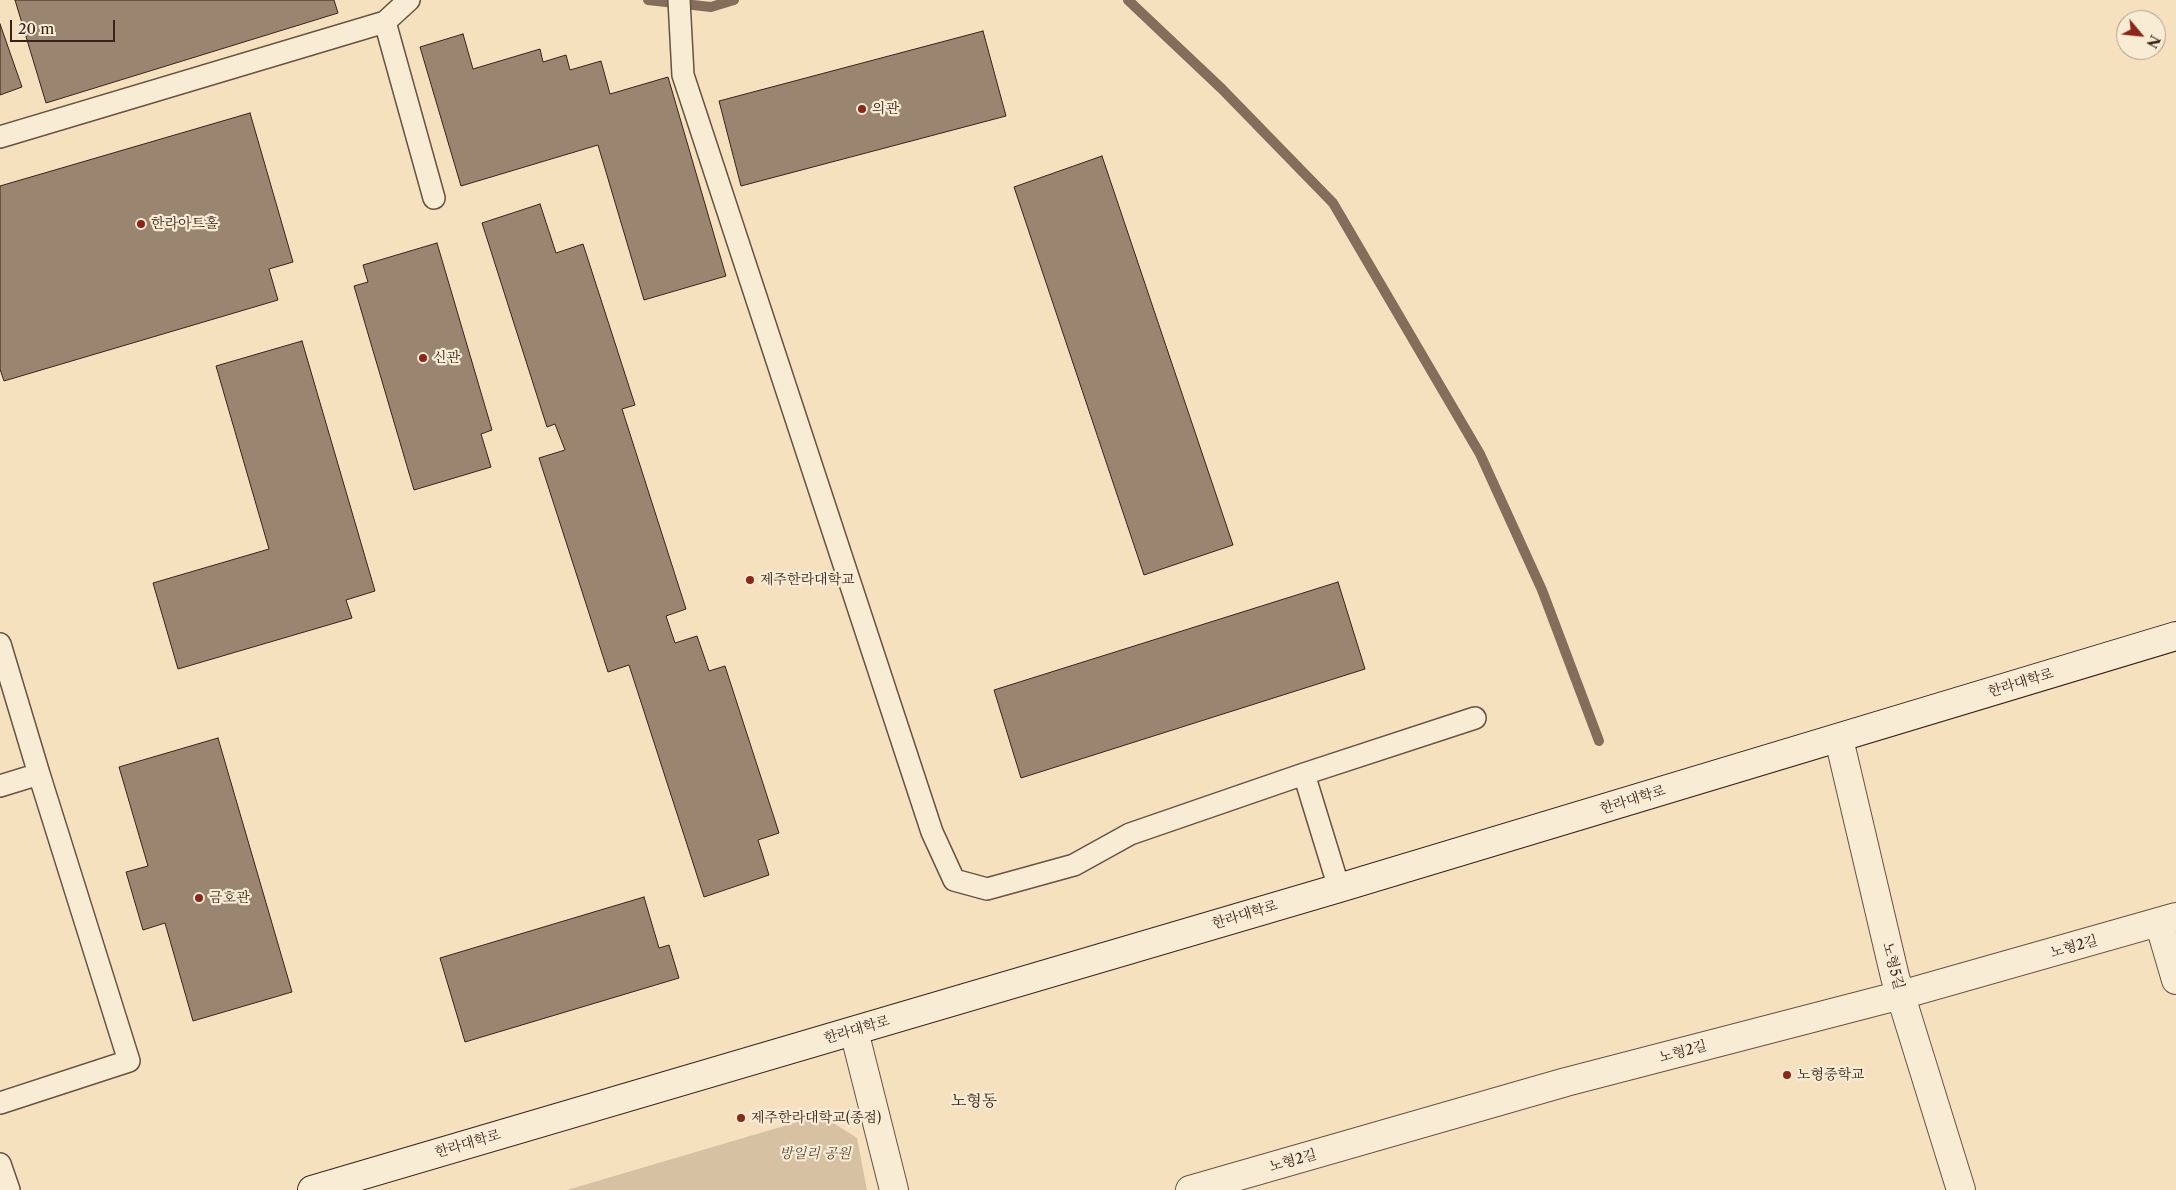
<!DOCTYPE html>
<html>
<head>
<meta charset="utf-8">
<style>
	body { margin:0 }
	#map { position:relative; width:2176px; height:1190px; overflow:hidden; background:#f6e1bf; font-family:"Libre Caslon Text",serif }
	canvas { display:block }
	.north { position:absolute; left:2116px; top:10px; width:50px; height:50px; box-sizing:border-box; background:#f9ecd5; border:1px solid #ab9c8a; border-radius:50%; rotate:118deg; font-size:14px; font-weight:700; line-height:20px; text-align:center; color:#37231a }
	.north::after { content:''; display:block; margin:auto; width:18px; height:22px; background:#8f2418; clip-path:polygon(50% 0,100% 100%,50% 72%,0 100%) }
	.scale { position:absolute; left:10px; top:20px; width:105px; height:22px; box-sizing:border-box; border:2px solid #37231a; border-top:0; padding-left:6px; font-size:15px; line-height:18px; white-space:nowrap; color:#37231a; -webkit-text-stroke:4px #f9ecd5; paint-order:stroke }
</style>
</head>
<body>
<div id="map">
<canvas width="2176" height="1190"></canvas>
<div class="north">N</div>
<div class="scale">20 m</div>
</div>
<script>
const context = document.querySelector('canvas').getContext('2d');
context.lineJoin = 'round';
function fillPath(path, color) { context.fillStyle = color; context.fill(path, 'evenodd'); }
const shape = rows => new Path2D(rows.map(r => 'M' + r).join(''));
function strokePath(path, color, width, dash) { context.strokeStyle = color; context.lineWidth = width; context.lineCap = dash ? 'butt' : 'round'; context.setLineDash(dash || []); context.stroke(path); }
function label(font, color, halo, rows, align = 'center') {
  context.font = font + ' "Libre Caslon Text","Noto Serif KR",serif'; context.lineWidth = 4.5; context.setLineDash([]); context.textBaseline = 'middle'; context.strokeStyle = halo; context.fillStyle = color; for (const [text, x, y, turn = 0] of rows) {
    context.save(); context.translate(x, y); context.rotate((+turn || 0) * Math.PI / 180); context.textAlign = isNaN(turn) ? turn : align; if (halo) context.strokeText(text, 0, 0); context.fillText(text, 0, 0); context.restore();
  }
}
fillPath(shape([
	[821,1115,857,1138,867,1190,567,1190]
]), '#d6c1a3');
strokePath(shape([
	[648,0,711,7,734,0],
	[1128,0,1222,89,1333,203,1480,454,1542,590,1599,741]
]), '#836e5b', 10);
const building = shape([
	[15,0,334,0,338,13,46,103,15,0],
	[0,24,22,87,0,95,0,24],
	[983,31,1006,116,741,186,719,101,983,31],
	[463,34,473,69,540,49,543,62,566,55,570,70,601,61,610,94,668,77,726,276,644,300,598,145,461,186,420,47,463,34],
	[250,113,293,262,269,269,278,300,4,381,0,369,0,186,250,113],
	[1102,156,1233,545,1144,575,1014,187,1102,156],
	[540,204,556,253,583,244,635,405,622,409,686,609,666,616,675,643,697,636,709,671,725,666,779,833,758,840,769,875,704,897,629,665,608,672,539,458,565,450,555,424,547,427,482,223,540,204],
	[437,243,492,430,481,434,491,467,414,490,354,286,368,282,363,265,437,243],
	[302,341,375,591,346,600,352,618,178,669,153,583,269,549,216,366,302,341],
	[1338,582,1365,669,1021,778,994,690,1338,582],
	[218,738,292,992,193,1021,165,923,143,930,126,872,148,866,119,767,218,738],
	[644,897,659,948,669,945,679,978,465,1042,440,958,644,897]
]);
fillPath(building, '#9a8670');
strokePath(building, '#37231a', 1);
const lane = shape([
	[679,0,683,75,932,832,954,880,987,889,1074,865,1130,834,1304,774,1475,718],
	[385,22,434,198],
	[0,137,385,22,409,0],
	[0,644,39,774],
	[1304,774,1339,888],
	[0,786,39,774,129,1061,0,1103],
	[0,1164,9,1190]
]);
const street = shape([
	[1839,739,1895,977,1961,1190],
	[2159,922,2176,980],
	[854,1031,894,1190],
	[1190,1190,1566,1082,1901,995,2176,917]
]);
const secondary = shape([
	[312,1190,1339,888,2176,636]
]);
strokePath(lane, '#675243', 24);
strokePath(street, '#675243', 30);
strokePath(secondary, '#37231a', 30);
strokePath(lane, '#f9ecd5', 21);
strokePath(street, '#f9ecd5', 28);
strokePath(secondary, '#f9ecd5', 28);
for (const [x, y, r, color] of [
	[862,109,5,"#8f2418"],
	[141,224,5,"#8f2418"],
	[423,358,5,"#8f2418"],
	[750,580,5,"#8f2418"],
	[199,898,5,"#8f2418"],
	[1787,1075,5,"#8f2418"],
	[741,1118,5,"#8f2418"]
]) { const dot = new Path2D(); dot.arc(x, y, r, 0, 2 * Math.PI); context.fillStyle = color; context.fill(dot); strokePath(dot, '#f9ecd5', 2); }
label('14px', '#37231a', '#f9ecd5', [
	["의관",872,109],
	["한라아트홀",151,224],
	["신관",433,358],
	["제주한라대학교",760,580],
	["금호관",209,898],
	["노형중학교",1797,1075],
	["제주한라대학교(종점)",751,1118]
], 'left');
label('14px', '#37231a', '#f9ecd5', [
	["한라대학로",2021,683,-17],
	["한라대학로",1633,800,-17],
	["한라대학로",1245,915,-17],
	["노형2길",2074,947,-16],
	["노형5길",1893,966,75],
	["한라대학로",857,1030,-16],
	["노형2길",1683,1052,-15],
	["한라대학로",468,1144,-16],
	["노형2길",1293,1161,-16]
]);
label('italic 14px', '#5f4a3c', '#f9ecd5', [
	["방일리 공원",815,1154]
]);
label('16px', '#37231a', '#f9ecd5', [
	["노형동",974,1101]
]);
</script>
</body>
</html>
